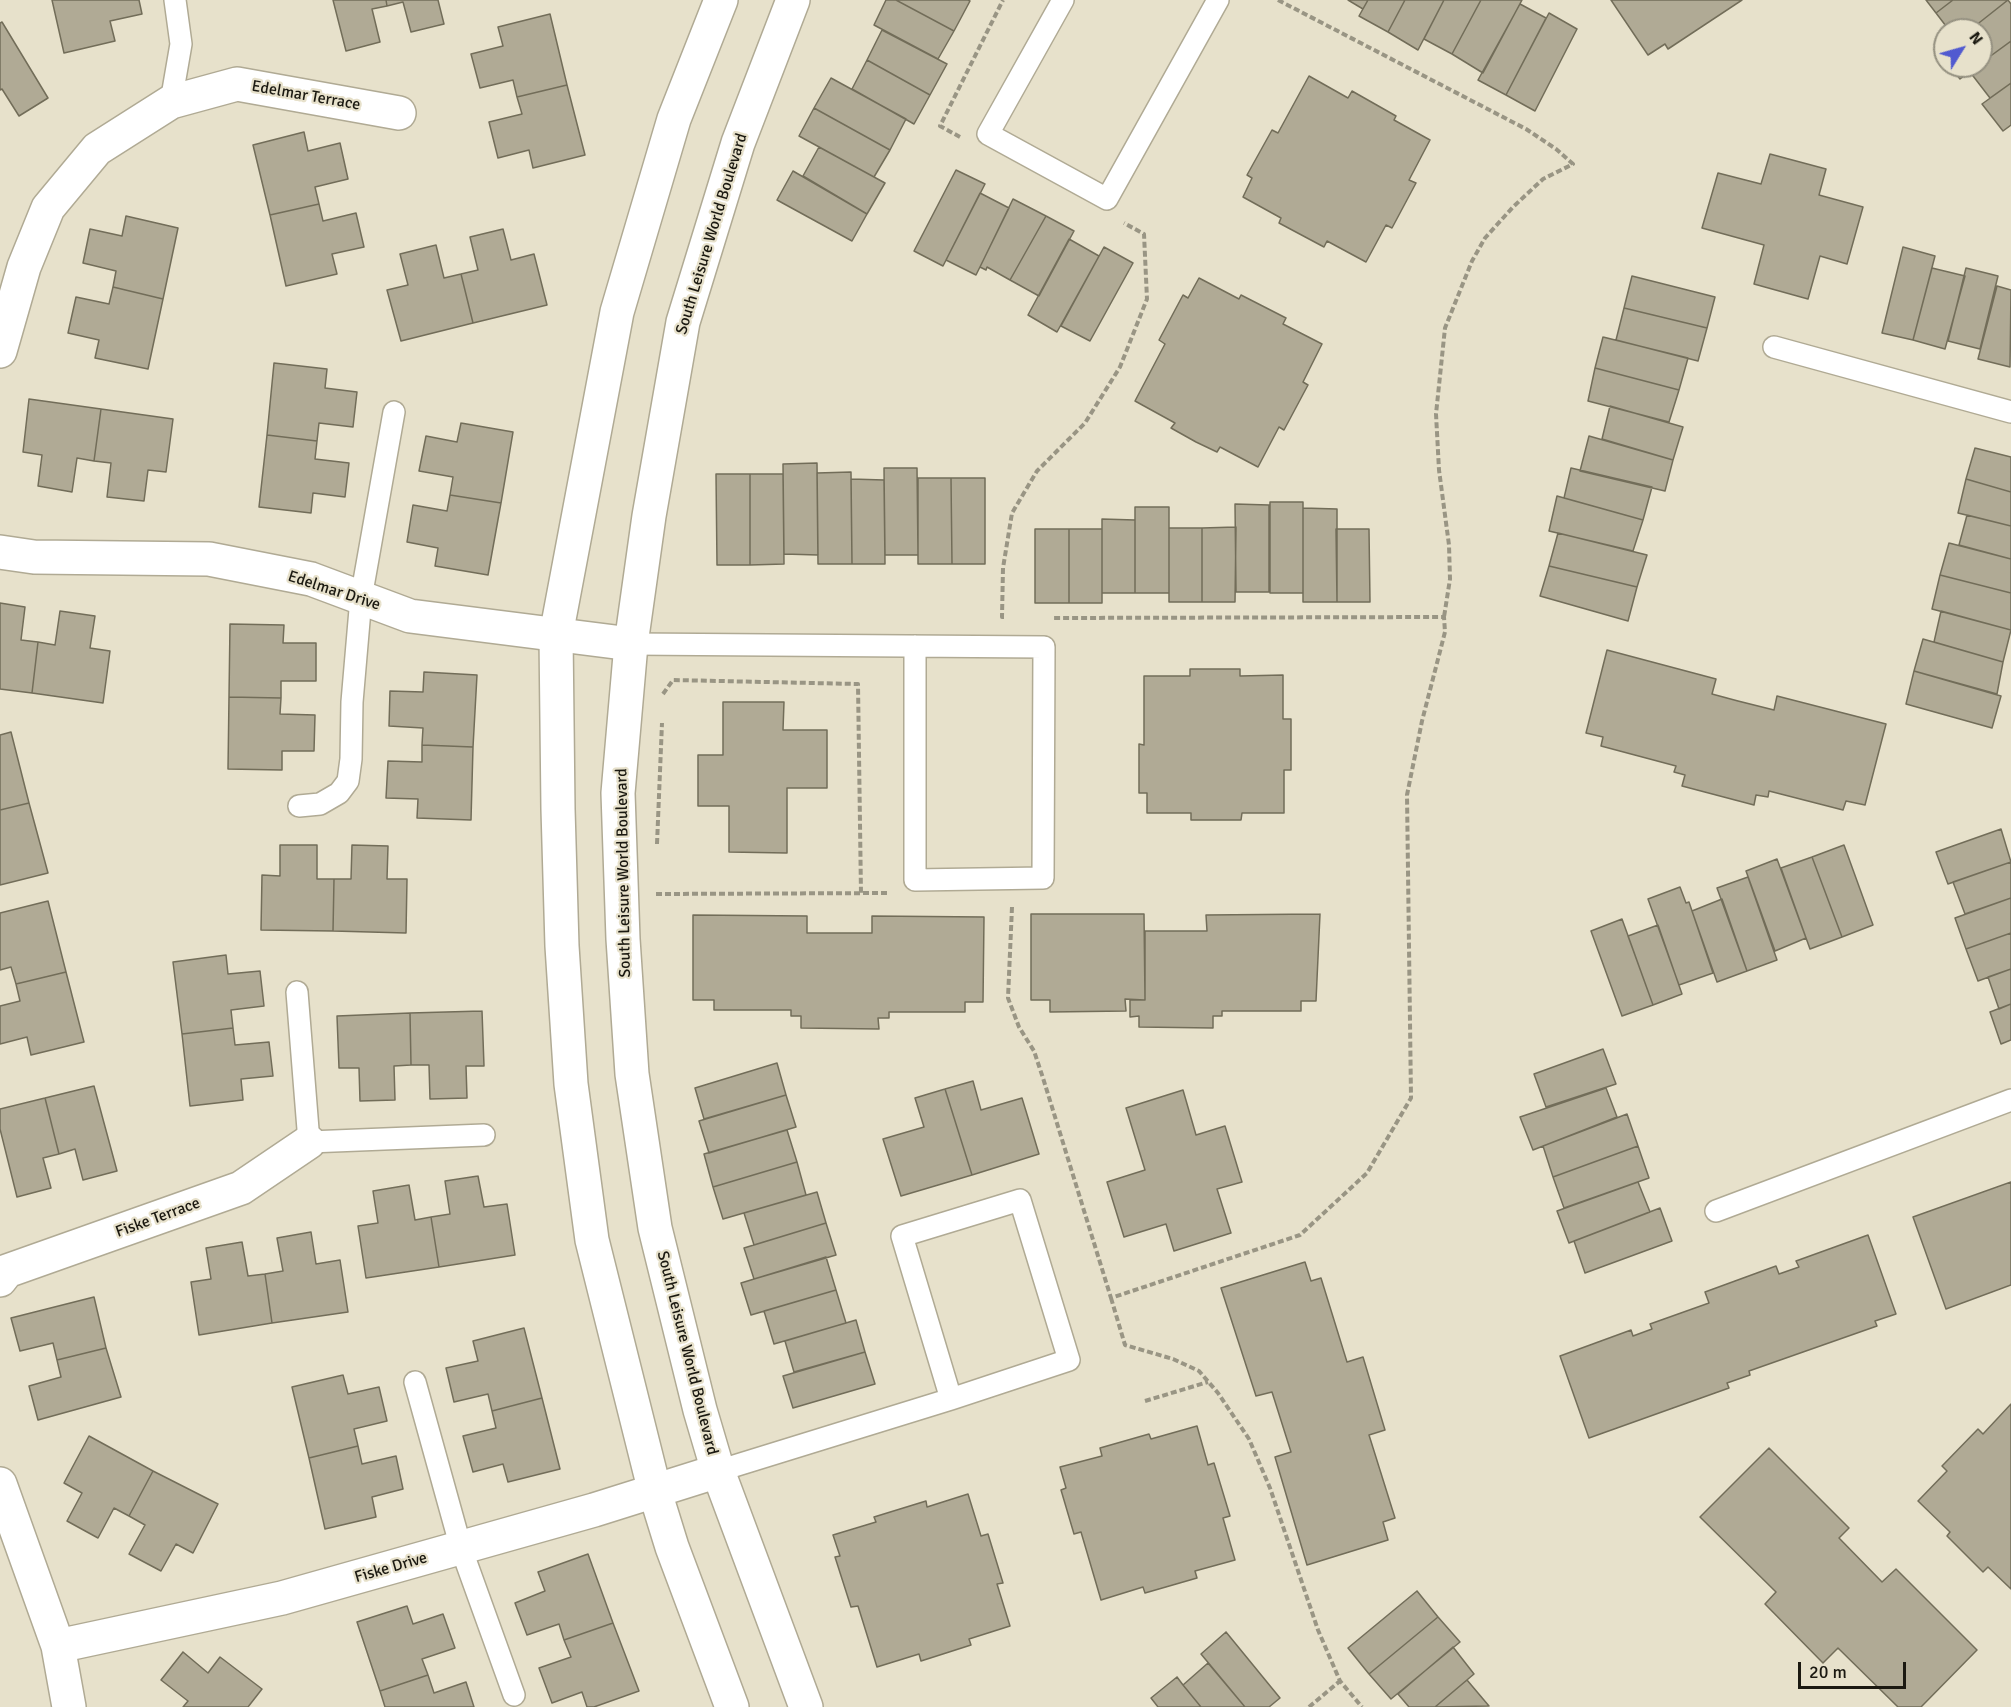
<!DOCTYPE html>
<html>
<head>
<meta charset="utf-8">
<style>
	body { margin:0 }
	#map { position:relative; width:2011px; height:1707px; overflow:hidden; background:#e7e1cb; font-family:Signika,sans-serif }
	canvas { display:block }
	.north { position:absolute; left:1933px; top:18px; width:60px; height:60px; box-sizing:border-box; background:#e7e1cb; border:2px solid #959181; border-radius:50%; rotate:53deg; font-size:16px; font-weight:700; line-height:24px; text-align:center; color:#1b1911 }
	.north::after { content:''; display:block; margin:auto; width:21px; height:27px; background:#515ad0; clip-path:polygon(50% 0,100% 100%,50% 72%,0 100%) }
	.scale { position:absolute; left:1798px; top:1662px; width:108px; height:27px; box-sizing:border-box; border:3px solid #1b1911; border-top:0; padding-left:8px; font-size:18px; line-height:21px; white-space:nowrap; color:#1b1911; -webkit-text-stroke:4px #e7e1cb; paint-order:stroke }
</style>
</head>
<body>
<div id="map">
<canvas width="2011" height="1707"></canvas>
<div class="north">N</div>
<div class="scale">20 m</div>
</div>
<script>
const context = document.querySelector('canvas').getContext('2d');
context.lineJoin = 'round';
function fillPath(path, color) { context.fillStyle = color; context.fill(path, 'evenodd'); }
const shape = rows => new Path2D(rows.map(r => 'M' + r).join(''));
function strokePath(path, color, width, dash) { context.strokeStyle = color; context.lineWidth = width; context.lineCap = dash ? 'butt' : 'round'; context.setLineDash(dash || []); context.stroke(path); }
function label(font, color, halo, rows, align = 'center') {
  context.font = font + ' Signika,sans-serif'; context.lineWidth = 4.5; context.setLineDash([]); context.textBaseline = 'middle'; context.strokeStyle = halo; context.fillStyle = color; for (const [text, x, y, turn = 0] of rows) {
    context.save(); context.translate(x, y); context.rotate((+turn || 0) * Math.PI / 180); context.textAlign = isNaN(turn) ? turn : align; if (halo) context.strokeText(text, 0, 0); context.fillText(text, 0, 0); context.restore();
  }
}
const building = shape([
	[52,0,139,0,142,14,110,21,115,41,64,53,52,0],
	[333,0,386,0,387,6,372,9,380,42,346,51,333,0],
	[386,0,438,0,444,24,411,32,403,2,387,6,386,0],
	[886,0,896,0,954,31,938,59,874,25,886,0],
	[896,0,968,0,970,1,954,31,896,0],
	[1348,0,1368,0,1363,9,1348,0],
	[1368,0,1405,0,1388,32,1359,16,1368,0],
	[1405,0,1444,0,1418,50,1388,32,1405,0],
	[1444,0,1481,0,1452,54,1424,39,1444,0],
	[1481,0,1522,0,1483,73,1452,54,1481,0],
	[1611,0,1742,0,1668,49,1665,44,1648,55,1611,0],
	[1926,0,1953,0,1936,13,1926,0],
	[1953,0,2008,0,1970,30,1949,30,1936,13,1953,0],
	[2008,0,2011,4,2011,41,1981,63,1981,30,1970,30,2008,0],
	[1520,4,1546,18,1506,95,1478,80,1520,4],
	[1549,13,1577,29,1535,111,1506,95,1549,13],
	[550,14,567,85,517,97,513,80,480,88,471,54,503,46,498,27,550,14],
	[2,22,48,98,19,116,2,89,0,90,0,23,2,22],
	[882,30,947,64,930,95,867,60,882,30],
	[2011,41,2011,83,1990,98,1970,72,1977,66,1981,66,1981,63,2011,41],
	[867,60,930,95,914,124,852,89,867,60],
	[1950,66,1977,66,1960,79,1950,66],
	[1309,76,1348,98,1352,91,1396,116,1394,120,1430,140,1409,180,1416,183,1392,228,1386,225,1366,262,1327,241,1324,247,1279,223,1281,218,1243,197,1252,178,1247,175,1272,130,1278,133,1309,76],
	[831,78,906,119,890,150,814,108,831,78],
	[2011,83,2011,125,2003,131,1982,104,2011,83],
	[567,85,585,155,533,168,529,150,498,158,489,122,522,114,517,97,567,85],
	[814,108,890,150,874,177,799,136,814,108],
	[304,132,308,151,340,143,348,179,315,187,319,204,270,215,253,145,304,132],
	[819,147,885,183,867,214,803,176,819,147],
	[1770,154,1826,169,1819,195,1863,207,1847,264,1820,256,1808,299,1754,284,1764,245,1702,228,1718,173,1761,184,1770,154],
	[956,170,985,184,943,266,914,251,956,170],
	[793,171,867,214,852,241,777,200,793,171],
	[980,193,1009,208,976,275,946,260,980,193],
	[1013,199,1046,216,1010,280,987,267,986,270,980,267,1013,199],
	[319,204,323,221,356,213,364,247,332,254,337,274,286,286,270,215,319,204],
	[126,216,178,228,163,299,113,287,116,271,83,263,90,229,122,236,126,216],
	[1046,216,1074,231,1039,296,1010,280,1046,216],
	[503,229,511,260,534,254,547,305,473,323,461,274,478,270,470,237,503,229],
	[1069,239,1099,256,1057,332,1028,315,1069,239],
	[436,245,444,278,461,274,473,323,401,341,387,290,408,285,400,254,436,245],
	[1104,247,1133,263,1090,341,1061,326,1104,247],
	[1903,247,1935,256,1913,340,1882,333,1903,247],
	[1932,268,1965,276,1945,349,1913,340,1932,268],
	[1966,268,1998,276,1980,349,1948,341,1966,268],
	[1632,276,1715,297,1707,328,1624,308,1632,276],
	[1199,278,1239,299,1241,295,1286,318,1283,324,1322,344,1303,382,1308,385,1284,430,1279,427,1258,467,1220,447,1217,452,1196,442,1171,428,1175,423,1135,401,1165,344,1159,340,1183,295,1188,298,1199,278],
	[1997,286,2011,290,2010,367,1978,359,1997,286],
	[113,287,163,299,148,369,95,358,99,340,68,333,76,297,109,304,113,287],
	[1624,308,1707,328,1698,361,1616,340,1624,308],
	[1603,337,1688,358,1679,390,1595,368,1603,337],
	[274,363,327,369,325,388,357,392,353,427,319,423,317,441,267,435,274,363],
	[1595,368,1679,390,1669,422,1588,401,1595,368],
	[29,399,101,409,94,461,77,458,72,492,38,486,42,455,23,452,29,399],
	[1610,406,1683,427,1673,460,1602,439,1610,406],
	[101,409,173,419,166,472,148,470,144,501,107,497,111,463,94,461,101,409],
	[461,423,513,432,501,503,450,495,453,477,419,471,426,436,457,442,461,423],
	[267,435,317,441,315,459,349,463,345,497,313,493,311,513,259,507,267,435],
	[1589,436,1673,460,1665,491,1580,471,1589,436],
	[1975,448,2011,457,2011,492,1966,479,1975,448],
	[817,463,818,555,784,554,783,464,817,463],
	[884,468,917,468,918,555,885,555,884,468],
	[1571,468,1652,487,1643,520,1564,498,1571,468],
	[851,472,852,564,818,564,817,473,851,472],
	[716,474,750,474,750,565,717,565,716,474],
	[750,474,783,474,784,564,750,565,750,474],
	[918,478,951,478,952,564,918,564,918,478],
	[951,478,985,478,985,564,952,564,951,478],
	[851,479,884,480,885,564,852,564,851,479],
	[1966,479,2011,492,2011,526,1958,513,1966,479],
	[450,495,501,503,488,575,435,566,438,548,407,542,413,505,447,511,450,495],
	[1557,496,1643,520,1633,551,1549,531,1557,496],
	[1270,502,1303,502,1303,593,1270,593,1270,502],
	[1235,504,1269,505,1269,592,1236,592,1235,504],
	[1135,507,1169,507,1169,593,1135,593,1135,507],
	[1303,508,1337,509,1337,602,1303,602,1303,508],
	[1967,515,2011,526,2011,559,1959,545,1967,515],
	[1102,519,1135,520,1135,593,1102,593,1102,519],
	[1236,527,1235,602,1202,602,1202,528,1236,527],
	[1169,528,1202,528,1202,602,1169,602,1169,528],
	[1035,529,1069,529,1069,603,1035,603,1035,529],
	[1069,529,1102,529,1102,603,1069,603,1069,529],
	[1336,529,1369,529,1370,602,1337,602,1336,529],
	[1558,533,1647,555,1637,587,1549,566,1558,533],
	[1949,543,2011,559,2011,593,1940,575,1949,543],
	[1549,566,1637,587,1628,621,1540,596,1549,566],
	[1940,575,2011,593,2011,630,1932,609,1940,575],
	[0,603,25,607,21,640,38,642,32,693,0,689,0,603],
	[60,611,95,616,90,648,110,651,103,703,32,693,38,642,55,645,60,611],
	[1941,611,2011,630,2003,662,1934,642,1941,611],
	[230,624,284,625,283,643,316,643,316,681,281,681,281,698,229,697,230,624],
	[1923,639,2003,662,1997,694,1914,671,1923,639],
	[1607,650,1716,679,1712,694,1738,701,1774,710,1777,696,1886,724,1865,805,1846,801,1843,810,1769,791,1768,797,1756,795,1754,805,1682,786,1685,775,1674,772,1676,766,1601,746,1603,737,1586,733,1607,650],
	[1190,669,1240,669,1240,676,1283,675,1283,719,1291,719,1291,770,1284,770,1284,813,1242,813,1241,820,1191,820,1191,813,1147,813,1147,793,1139,793,1139,744,1144,745,1144,676,1190,676,1190,669],
	[1914,671,2001,696,1992,728,1906,704,1914,671],
	[424,672,477,675,473,747,422,745,423,728,389,726,390,691,423,692,424,672],
	[229,697,281,698,280,714,315,715,314,751,282,751,282,770,228,769,229,697],
	[723,702,784,702,783,730,827,730,827,788,787,788,787,853,729,852,729,806,698,806,698,755,723,755,723,702],
	[11,732,29,803,0,810,0,735,11,732],
	[422,745,473,747,471,820,417,818,418,799,386,798,388,761,422,762,422,745],
	[29,803,48,873,0,885,0,810,29,803],
	[2001,829,2011,862,1948,884,1936,852,2001,829],
	[280,845,317,845,317,879,334,879,333,931,261,930,262,875,280,876,280,845],
	[352,845,388,846,387,879,407,879,406,933,333,931,334,879,351,879,352,845],
	[1844,845,1873,925,1842,937,1812,857,1844,845],
	[1812,857,1842,937,1810,949,1781,868,1812,857],
	[1777,859,1806,938,1775,951,1746,871,1777,859],
	[2011,862,2011,898,1965,914,1953,882,2011,862],
	[1748,877,1777,960,1747,971,1717,888,1748,877],
	[1680,887,1686,903,1689,902,1713,973,1679,985,1648,899,1680,887],
	[2011,898,2011,933,1966,949,1955,918,2011,898],
	[1722,899,1747,971,1717,982,1692,911,1722,899],
	[48,901,66,972,16,984,11,967,0,970,0,913,48,901],
	[1031,914,1144,914,1145,1000,1125,999,1126,1011,1050,1012,1050,1000,1031,1000,1031,914],
	[1320,914,1316,1001,1301,1001,1301,1011,1222,1011,1222,1016,1213,1016,1213,1028,1139,1027,1139,1016,1130,1017,1130,1000,1145,1000,1145,931,1207,931,1206,915,1320,914],
	[693,915,807,916,807,933,872,933,872,916,984,917,983,1002,965,1002,965,1012,889,1012,889,1018,878,1018,879,1029,801,1028,801,1016,791,1016,791,1010,714,1010,714,1000,693,1000,693,915],
	[1622,919,1653,1005,1622,1016,1591,931,1622,919],
	[1658,925,1682,994,1653,1005,1628,936,1658,925],
	[2011,933,2011,969,1978,981,1966,949,2011,933],
	[226,955,228,974,260,971,264,1006,231,1010,233,1028,182,1034,173,962,226,955],
	[2011,969,2011,1004,1999,1009,1988,977,2011,969],
	[66,972,84,1042,31,1055,27,1037,0,1044,0,1006,20,1001,16,984,66,972],
	[2011,1004,2011,1040,2001,1044,1990,1012,2011,1004],
	[482,1011,484,1066,466,1066,467,1098,430,1099,429,1065,411,1065,410,1013,482,1011],
	[410,1013,411,1065,394,1066,395,1100,360,1101,359,1068,339,1068,337,1016,410,1013],
	[233,1028,235,1045,269,1042,273,1076,241,1079,243,1100,190,1106,182,1034,233,1028],
	[1603,1049,1616,1084,1546,1107,1534,1074,1603,1049],
	[777,1063,786,1095,704,1119,695,1088,777,1063],
	[973,1081,981,1110,1022,1098,1039,1154,972,1175,945,1089,973,1081],
	[94,1086,117,1171,83,1180,75,1149,59,1154,45,1098,94,1086],
	[1606,1088,1617,1117,1533,1150,1520,1117,1606,1088],
	[945,1089,972,1175,901,1196,883,1139,924,1127,915,1098,945,1089],
	[1183,1090,1196,1135,1225,1126,1242,1182,1217,1189,1231,1233,1174,1251,1166,1224,1124,1237,1107,1182,1145,1170,1126,1108,1183,1090],
	[786,1095,796,1127,709,1153,699,1121,786,1095],
	[45,1098,59,1154,43,1158,51,1188,17,1197,0,1129,0,1109,45,1098],
	[1627,1114,1638,1146,1553,1177,1543,1146,1627,1114],
	[787,1130,797,1162,713,1187,704,1154,787,1130],
	[1638,1146,1649,1178,1564,1208,1553,1177,1638,1146],
	[797,1162,806,1195,723,1219,713,1187,797,1162],
	[478,1176,484,1207,507,1204,515,1255,439,1267,431,1217,450,1214,445,1181,478,1176],
	[1638,1182,1650,1212,1569,1243,1557,1211,1638,1182],
	[2011,1182,2011,1285,1946,1309,1913,1217,2011,1182],
	[409,1185,415,1220,431,1217,439,1267,366,1278,358,1226,378,1223,373,1191,409,1185],
	[817,1192,826,1223,754,1245,744,1213,817,1192],
	[1660,1208,1672,1241,1585,1273,1574,1241,1660,1208],
	[826,1223,836,1255,754,1279,744,1248,826,1223],
	[311,1232,316,1264,340,1260,348,1312,272,1323,265,1274,283,1271,277,1238,311,1232],
	[1868,1235,1896,1314,1875,1321,1877,1326,1749,1371,1750,1375,1727,1383,1729,1388,1589,1438,1560,1356,1631,1330,1633,1336,1652,1329,1650,1324,1709,1303,1705,1292,1776,1266,1779,1274,1799,1267,1796,1261,1868,1235],
	[242,1242,248,1276,265,1274,272,1323,199,1335,191,1282,211,1279,206,1248,242,1242],
	[826,1257,836,1290,751,1315,741,1283,826,1257],
	[1305,1262,1311,1281,1321,1278,1347,1362,1363,1357,1385,1430,1369,1435,1395,1518,1383,1522,1388,1540,1307,1565,1275,1457,1291,1452,1272,1392,1256,1396,1221,1288,1305,1262],
	[836,1290,846,1323,774,1344,764,1311,836,1290],
	[94,1297,106,1348,57,1360,53,1343,20,1351,11,1318,94,1297],
	[856,1320,865,1352,794,1372,785,1341,856,1320],
	[524,1328,542,1398,492,1411,488,1394,454,1402,446,1368,478,1361,473,1341,524,1328],
	[106,1348,121,1397,38,1420,29,1386,61,1377,57,1360,106,1348],
	[865,1352,875,1384,793,1408,783,1376,865,1352],
	[343,1375,348,1394,379,1387,387,1421,354,1429,358,1446,309,1458,292,1387,343,1375],
	[542,1398,560,1469,508,1482,503,1464,473,1472,463,1436,496,1428,492,1411,542,1398],
	[2011,1404,2011,1589,1988,1567,1983,1572,1947,1536,1950,1532,1918,1501,1947,1471,1942,1466,1978,1429,1983,1434,2011,1404],
	[1197,1426,1208,1465,1214,1463,1230,1516,1223,1518,1235,1560,1195,1571,1197,1578,1145,1593,1143,1587,1101,1600,1081,1532,1074,1534,1061,1490,1066,1488,1060,1467,1102,1456,1100,1448,1149,1434,1151,1439,1197,1426],
	[89,1436,153,1471,129,1516,114,1508,98,1538,67,1521,82,1493,64,1483,89,1436],
	[358,1446,362,1464,396,1456,403,1489,372,1497,376,1517,325,1529,309,1458,358,1446],
	[1769,1448,1849,1528,1839,1538,1882,1582,1896,1569,1977,1650,1921,1707,1898,1707,1838,1648,1823,1663,1765,1604,1776,1592,1700,1517,1769,1448],
	[153,1471,218,1504,193,1553,176,1544,161,1571,129,1554,145,1525,129,1516,153,1471],
	[968,1494,981,1536,988,1534,1003,1583,997,1584,1010,1626,969,1639,971,1645,921,1661,919,1654,877,1667,858,1606,851,1607,835,1557,840,1556,833,1535,876,1522,874,1517,926,1501,927,1507,968,1494],
	[588,1554,613,1623,564,1640,559,1624,527,1635,515,1603,545,1591,538,1572,588,1554],
	[1417,1591,1438,1617,1369,1674,1348,1648,1417,1591],
	[407,1606,413,1624,443,1614,455,1648,422,1659,428,1675,380,1691,357,1622,407,1606],
	[1438,1617,1460,1642,1391,1699,1369,1674,1438,1617],
	[613,1623,639,1691,594,1707,587,1707,582,1692,552,1703,539,1668,571,1657,564,1640,613,1623],
	[1226,1632,1280,1698,1269,1707,1245,1707,1201,1654,1226,1632],
	[1453,1647,1474,1674,1435,1707,1409,1707,1398,1694,1453,1647],
	[183,1652,208,1673,220,1657,262,1689,248,1707,183,1707,188,1701,161,1680,183,1652],
	[1208,1663,1245,1707,1201,1707,1183,1685,1208,1663],
	[428,1675,434,1693,466,1682,474,1707,385,1707,380,1691,428,1675],
	[1177,1677,1183,1685,1201,1707,1158,1707,1151,1698,1177,1677],
	[1467,1680,1489,1706,1435,1707,1467,1680]
]);
fillPath(building, '#b0aa95');
strokePath(building, '#726d59', 1.5);
const lane = shape([
	[1063,0,988,134,1107,199,1218,0],
	[171,102,181,44,175,0],
	[1774,347,2011,412],
	[631,644,1044,647,1043,878,915,880,915,646],
	[299,806,320,804,339,793,348,781,351,759,352,702,361,598,394,412],
	[297,992,309,1142,484,1135],
	[1716,1211,2011,1100],
	[415,1382,461,1548,514,1695],
	[718,1471,951,1399,1069,1360,1020,1200,902,1236,951,1399]
]);
const street = shape([
	[0,351,24,267,48,208,97,149,171,102,237,84,399,113],
	[0,552,34,557,209,559,311,579,410,616,631,644],
	[0,1280,7,1271,241,1188,309,1142],
	[0,1484,58,1646,69,1707],
	[58,1646,282,1598,594,1510,718,1471]
]);
const secondary = shape([
	[721,0,674,119,617,312,556,635,558,809,562,946,571,1084,592,1240,655,1492,672,1547,732,1707],
	[793,0,738,143,683,322,649,516,631,644,618,793,623,939,632,1074,655,1228,700,1410,718,1471,806,1707]
]);
strokePath(lane, '#b0aa94', 24);
strokePath(street, '#b0aa94', 36);
strokePath(secondary, '#b0aa94', 36);
strokePath(shape([
	[1278,0,1526,129,1556,149,1573,164,1543,179,1513,207,1485,238,1472,261,1445,328,1436,414,1439,470,1449,545,1450,579,1444,617],
	[960,137,940,126,1003,0],
	[1004,617,1002,617,1003,568,1012,513,1037,471,1085,423,1120,367,1147,299,1144,234,1124,223],
	[663,694,673,680,858,684,861,894],
	[657,844,662,723],
	[656,894,890,893],
	[1012,907,1008,998,1019,1027,1034,1051,1043,1078,1111,1298,1300,1235,1367,1173,1411,1098,1407,795,1422,721,1445,632,1444,617,1053,618],
	[1111,1298,1125,1345,1173,1359,1199,1371,1218,1393,1249,1439,1270,1488,1318,1630,1340,1681,1362,1707],
	[1145,1401,1208,1382],
	[1309,1707,1340,1681]
]), '#999584', 4, [6, 3]);
strokePath(lane, '#fff', 21);
strokePath(street, '#fff', 33);
strokePath(secondary, '#fff', 33);
label('16px', '#1b1911', '#e7e1cb', [
	["Edelmar Terrace",306,96,10],
	["South Leisure World Boulevard",712,234,-73],
	["Edelmar Drive",334,591,18],
	["South Leisure World Boulevard",624,873,-91],
	["Fiske Terrace",158,1218,-20],
	["South Leisure World Boulevard",687,1353,76],
	["Fiske Drive",391,1568,-16]
]);
</script>
</body>
</html>
